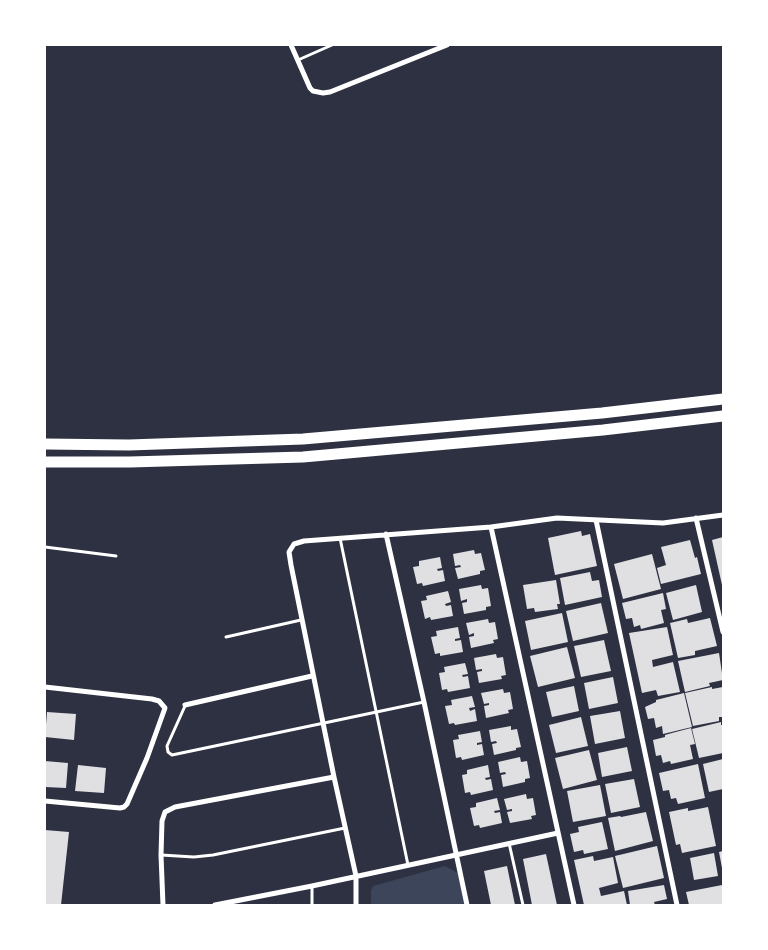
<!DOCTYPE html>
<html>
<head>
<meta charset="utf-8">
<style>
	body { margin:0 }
	#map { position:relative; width:768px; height:950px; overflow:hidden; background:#2d3142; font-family:Rubik,sans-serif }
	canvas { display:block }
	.frame { position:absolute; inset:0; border:46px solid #fff; pointer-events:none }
</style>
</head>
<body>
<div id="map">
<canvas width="768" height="950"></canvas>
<div class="frame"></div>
</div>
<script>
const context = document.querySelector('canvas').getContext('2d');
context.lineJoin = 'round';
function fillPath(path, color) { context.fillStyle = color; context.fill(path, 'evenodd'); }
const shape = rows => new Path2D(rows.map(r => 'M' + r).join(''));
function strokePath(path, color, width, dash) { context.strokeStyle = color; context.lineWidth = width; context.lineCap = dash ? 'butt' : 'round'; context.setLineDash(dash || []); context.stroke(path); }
fillPath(shape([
	[445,866,458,873,465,905,371,905,371,891,373,886]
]), '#3c4559');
fillPath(shape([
	[581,531,582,536,590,534,597,566,555,575,548,538],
	[723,537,723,585,722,585,712,540],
	[690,540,695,558,697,557,701,574,661,584,657,568,666,565,661,547],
	[474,550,475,554,481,553,485,570,480,571,480,574,458,579,455,568,461,567,460,565,455,566,453,554],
	[652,554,661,589,623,599,614,564],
	[440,557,442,568,437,569,438,571,443,570,445,581,423,586,422,583,417,584,413,567,419,566,419,561],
	[590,572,592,581,599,580,602,597,565,605,560,578],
	[556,580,560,604,557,604,558,609,535,612,534,608,527,609,523,585],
	[481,585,482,589,488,588,491,606,486,607,486,610,464,614,462,603,467,602,467,599,461,601,459,589],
	[696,585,702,612,673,620,666,593],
	[448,591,451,602,445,604,446,606,451,605,453,616,431,620,430,617,425,619,421,601,427,600,426,596],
	[663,593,666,609,661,610,664,623,641,629,640,625,634,627,632,618,626,619,622,603],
	[601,603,608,633,573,641,566,611],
	[562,613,568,642,531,650,525,621],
	[710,618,717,646,695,651,695,655,678,658,670,623,687,619,688,623],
	[488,619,489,623,495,622,498,639,493,640,494,643,471,648,469,637,474,636,474,633,469,635,466,623],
	[458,627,460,638,455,639,455,641,461,640,463,652,440,656,440,653,435,654,431,637,437,636,436,631],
	[667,627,673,655,652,660,653,667,673,662,680,692,658,696,656,690,642,693,629,633],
	[604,640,611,671,581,677,574,646],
	[567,647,575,678,538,687,530,656],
	[719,653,723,680,709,683,710,686,685,692,678,661],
	[496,654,497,658,503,657,506,675,501,676,502,679,479,683,477,672,482,671,482,669,476,670,474,658],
	[465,663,468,674,462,675,463,677,468,676,470,688,448,692,447,689,442,690,439,673,445,672,444,667],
	[613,677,618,703,589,709,584,683],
	[574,686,579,711,552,717,546,692],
	[712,687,712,689,723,687,723,717,719,717,719,721,693,726,685,693],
	[503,689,504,693,510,692,513,709,508,710,509,713,486,718,484,706,489,705,489,703,484,704,481,693],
	[684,693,692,727,663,734,662,726,656,728,654,718,648,719,645,707,656,702,656,700],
	[472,696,475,707,469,708,470,711,475,709,477,721,455,725,454,723,449,724,445,706,452,705,451,700],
	[620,711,625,738,595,744,590,716],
	[47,712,76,714,74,740,45,737],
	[581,717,588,746,556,753,549,725],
	[721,722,721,725,723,725,723,753,699,758,692,729],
	[511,726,511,730,517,729,521,747,516,748,516,750,494,755,492,744,497,743,496,741,491,742,489,730],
	[691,728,695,744,690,745,693,759,671,764,670,761,663,763,661,755,656,756,653,740,665,737,665,735,672,733],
	[480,731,482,742,477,743,477,745,482,744,484,755,462,760,461,757,456,758,453,740,459,739,458,735],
	[627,747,632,771,602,777,598,753],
	[589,750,597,780,563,789,555,758],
	[520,757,521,762,527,761,530,778,525,779,525,782,503,787,501,775,506,774,505,772,500,773,498,762],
	[723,759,723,789,709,792,703,764],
	[45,761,68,763,66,788,45,787],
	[698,764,705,798,678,804,676,798,671,799,669,790,663,791,659,773],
	[78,765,106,768,104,793,75,791],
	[488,765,490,777,485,778,486,780,491,779,493,790,471,795,470,792,465,793,462,775,467,774,467,770],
	[634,779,640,807,611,813,605,784],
	[600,785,606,816,573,822,567,791],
	[526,794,527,799,533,798,536,815,531,816,532,819,510,823,507,812,512,811,512,809,507,810,504,799],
	[497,798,500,810,494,811,495,813,500,812,502,823,480,828,479,825,474,826,470,808,476,807,476,803],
	[708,807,716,846,682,853,680,844,676,845,669,812,688,808,688,811],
	[646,812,653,841,615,851,608,818,620,816,621,817],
	[602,822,608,849,584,854,583,850,574,852,570,834,579,832,578,827],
	[45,830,69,832,61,905,45,905],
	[657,846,664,878,623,888,615,856],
	[723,851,723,868,722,868,719,852],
	[714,853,718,876,694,880,690,858],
	[546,854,557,905,532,905,523,859],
	[593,856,594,861,613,857,618,883,599,888,601,896,624,891,627,905,584,905,574,860],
	[507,866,515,905,491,905,484,871],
	[664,885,667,899,654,902,655,905,630,905,628,891],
	[722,885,723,905,689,905,686,892]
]), '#e0e0e3');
strokePath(shape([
	[298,60,332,45],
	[340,538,408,865],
	[45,547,116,556],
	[226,637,301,620],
	[185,706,167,746,168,752,172,755,424,702],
	[509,843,523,905],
	[161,855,194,857,213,855,345,828],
	[312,905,312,887]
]), '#fff', 3);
strokePath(shape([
	[291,45,310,88,313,91,323,93,330,92,447,45],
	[696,518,723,632],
	[596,520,677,905],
	[491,527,574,905],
	[386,534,424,702,467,905],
	[45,687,152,699,159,701,165,708,147,758,127,804,124,807,120,808,45,801],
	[185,705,312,676],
	[163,905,161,855,162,821,165,812,175,807,334,777],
	[215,905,312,886,558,833],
	[356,905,356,876,334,777,291,565,289,552,294,544,304,541,491,527,557,518,663,523,723,515]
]), '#fff', 5);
strokePath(shape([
	[45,444,129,445,303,439,602,413,723,399],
	[45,462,130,462,303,457,603,430,723,416]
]), '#fff', 11);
</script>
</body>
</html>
